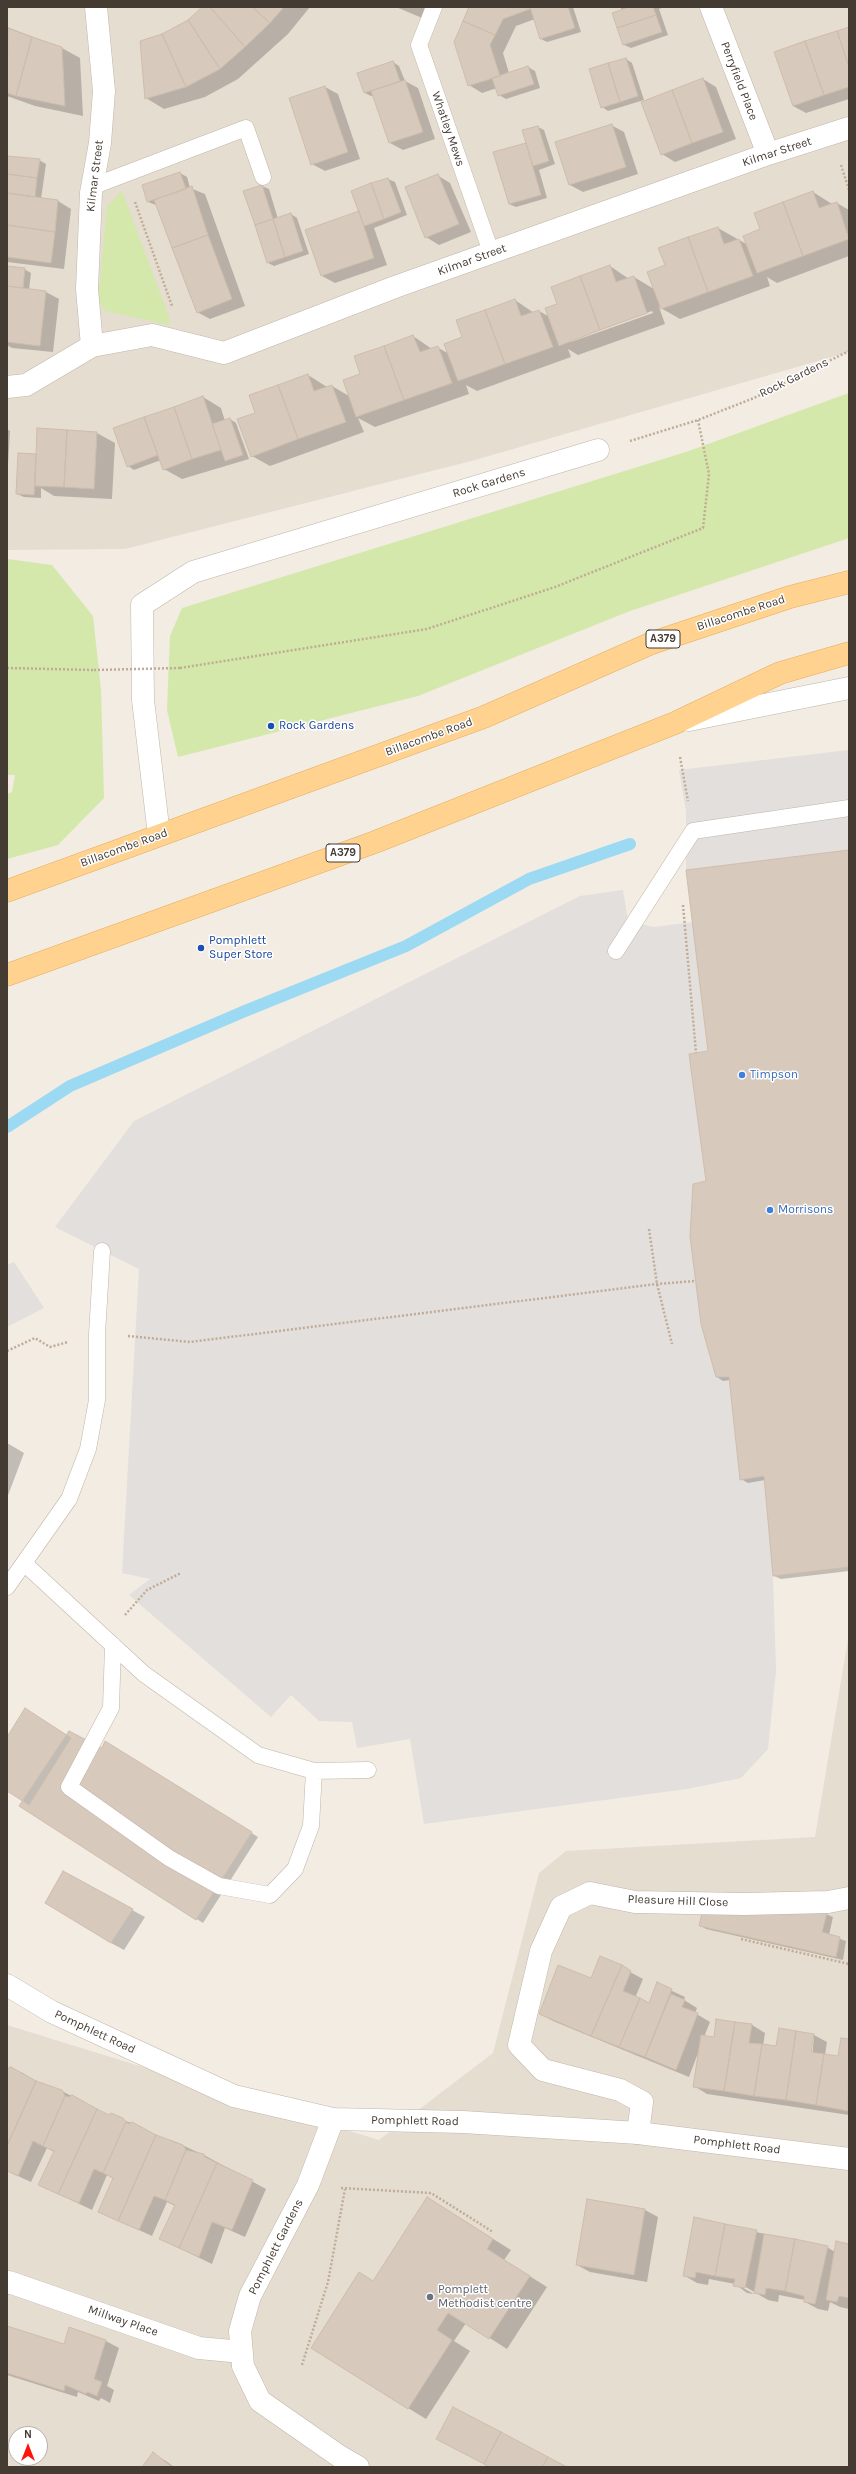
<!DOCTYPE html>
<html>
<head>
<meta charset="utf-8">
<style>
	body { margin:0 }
	#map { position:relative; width:856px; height:2474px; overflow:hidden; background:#f2ece3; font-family:Karla,sans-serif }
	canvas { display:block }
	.frame { position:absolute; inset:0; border:8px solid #443b33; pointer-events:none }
	.north { position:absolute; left:8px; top:2426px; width:40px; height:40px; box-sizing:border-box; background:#fff; border:1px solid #b4b1ad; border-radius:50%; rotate:0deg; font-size:11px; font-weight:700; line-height:16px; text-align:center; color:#443b33 }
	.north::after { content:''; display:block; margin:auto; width:14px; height:18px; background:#ff140d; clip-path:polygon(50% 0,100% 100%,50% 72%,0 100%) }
</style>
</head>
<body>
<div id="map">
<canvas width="856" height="2474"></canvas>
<div class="frame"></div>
<div class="north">N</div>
</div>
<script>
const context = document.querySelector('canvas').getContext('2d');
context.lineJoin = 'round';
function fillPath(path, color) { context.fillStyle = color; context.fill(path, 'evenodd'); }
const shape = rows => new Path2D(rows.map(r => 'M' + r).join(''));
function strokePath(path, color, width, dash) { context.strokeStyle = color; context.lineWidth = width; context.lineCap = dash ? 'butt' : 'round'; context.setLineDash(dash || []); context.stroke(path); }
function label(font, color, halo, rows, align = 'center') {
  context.font = font + ' Karla,sans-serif'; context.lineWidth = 3; context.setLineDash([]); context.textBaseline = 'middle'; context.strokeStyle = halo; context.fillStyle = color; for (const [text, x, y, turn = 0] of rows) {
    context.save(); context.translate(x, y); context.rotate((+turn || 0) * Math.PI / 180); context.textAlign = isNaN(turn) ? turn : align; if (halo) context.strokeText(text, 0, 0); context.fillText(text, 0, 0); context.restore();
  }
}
fillPath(shape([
	[7,7,849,7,849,352,475,460,125,549,7,550],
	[848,1639,849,2467,7,2467,7,2025,379,2140,493,2053,539,1873,566,1851,815,1837],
	[16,2434,40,2434,40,2458,16,2458]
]), '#e6ddd1');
fillPath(shape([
	[122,191,169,317,169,325,105,311,98,300,107,206],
	[849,393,849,538,630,611,418,696,178,757,167,710,170,636,182,608,686,452],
	[7,559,52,565,93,616,101,690,104,798,58,845,7,859,7,794,12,792,15,775,7,775]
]), '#d3e8aa');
fillPath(shape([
	[849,750,849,850,686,870,686,811,679,770],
	[623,890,628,921,654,927,693,922,708,1051,689,1054,706,1181,693,1184,690,1236,701,1324,716,1377,729,1377,740,1479,764,1476,773,1576,776,1671,768,1749,741,1778,687,1789,424,1824,410,1739,357,1748,352,1722,319,1721,291,1695,271,1717,129,1595,150,1579,122,1573,139,1269,55,1227,134,1121,580,896],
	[14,1262,44,1308,7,1327,7,1265]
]), '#e2dfdc');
fillPath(shape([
	[203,7,310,7,288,34,238,79,205,97,164,109,146,98,163,35,188,21],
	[396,7,427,7,422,18],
	[470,7,573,7,581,32,547,42,541,39,535,19,516,26,503,53,509,73,528,67,535,71,540,88,506,99,499,95,497,88,482,93,469,85],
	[620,7,664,7,659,9,668,35,631,48,624,45,613,14,623,11],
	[7,27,62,48,80,58,83,116,35,106,7,96],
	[849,28,849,99,806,113,793,106],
	[626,59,632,63,644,100,608,111,602,107],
	[393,62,399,66,405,81,418,88,435,139,403,150,390,143,374,95,371,96,365,93],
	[703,79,716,87,736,139,675,162,662,154],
	[325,87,338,94,360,159,325,171,312,164],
	[611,125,624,132,638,174,583,192,570,185],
	[538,127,544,130,555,164,539,170,547,198,516,207,509,204,494,153,527,143],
	[7,157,39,160,46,164,41,199,58,201,71,209,64,269,7,262],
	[180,173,187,177,190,188,205,194,245,306,210,319,197,312,156,205,148,202,143,186],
	[437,175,450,183,471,232,439,245,426,237],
	[388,179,395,182,407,215,374,228,387,265,335,283,322,276,306,230,360,212,352,191],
	[262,186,269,189,278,219,291,214,297,218,309,254,274,266,268,263],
	[813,192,832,204,837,203,849,210,849,256,777,283,767,277,770,286,680,319,659,307,665,324,578,355,568,349,571,357,477,391,466,385,469,394,375,427,358,418,364,432,270,466,252,456,256,413,308,375,327,387,332,386,349,396,362,374,413,336,432,349,437,347,449,354,463,338,515,300,534,313,539,311,550,317,558,304,610,266,629,279,634,277,654,289,666,266,718,228,748,245,761,230],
	[652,311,653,313,571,342,571,340],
	[7,267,24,269,31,273,29,290,46,292,59,299,53,352,12,348,7,345],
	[203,397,221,408,225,421,230,419,236,423,249,459,182,479,164,469,161,460,134,470,128,466],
	[7,429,10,431,7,482],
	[38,429,97,433,115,443,112,499,54,496,41,488,41,498,24,497,17,494,19,454,37,455],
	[849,851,849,1571,781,1579,774,1576,765,1480,748,1483,741,1479,730,1380,723,1381,717,1377,707,1182,710,1052],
	[7,1443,24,1453,7,1498],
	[43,1720,67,1735,102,1749,112,1746,258,1837,203,1923,21,1805,24,1801,7,1790,7,1739],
	[132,1910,145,1917,124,1950,111,1943],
	[826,1914,833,1917,829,1935,846,1941,843,1960,706,1929,700,1925],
	[630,1972,643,1979,635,1998,649,2004,657,1984,685,1997,684,2000,697,2008,695,2013,710,2022,704,2037,715,2038,717,2020,752,2025,765,2033,763,2046,777,2047,814,2035,827,2042,825,2055,839,2058,842,2039,849,2040,849,2115,707,2094,694,2086,698,2053,689,2077,553,2021,540,2014,591,1980],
	[812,2038,814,2038,812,2057,810,2056],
	[7,2068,23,2073,36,2082,62,2091,109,2116,132,2123,169,2142,171,2140,204,2155,266,2189,245,2237,225,2228,212,2264,160,2239,175,2206,167,2202,152,2236,99,2212,114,2179,107,2175,92,2210,40,2185,54,2152,47,2148,31,2182,7,2171],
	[587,2200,645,2210,658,2217,647,2282,590,2272,577,2265],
	[445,2209,511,2250,504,2260,547,2287,507,2349,466,2323,454,2341,470,2351,426,2419,408,2408],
	[694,2219,827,2247,835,2252,849,2245,849,2309,840,2307,830,2302,828,2311,818,2309,805,2302,805,2300,779,2295,778,2302,768,2300,744,2286,743,2288,754,2294,747,2293,735,2284,709,2279,708,2285,697,2283,685,2276],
	[7,2327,65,2345,70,2328,106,2341,119,2348,107,2386,114,2390,110,2403,101,2398,99,2401,78,2392,77,2397,7,2375],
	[153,2454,166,2461,174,2467,143,2467]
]), '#0003');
strokePath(shape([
	[7,1127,70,1086,245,1011,406,946,529,879,630,844]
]), '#9cd9f2', 12);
const building = shape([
	[202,7,210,7,245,47,220,69,188,20,202,7],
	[210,7,252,7,270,23,245,47,210,7],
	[252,7,284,7,270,23,252,7],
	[469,7,530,7,530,9,503,19,495,35,463,21,469,7],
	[530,7,568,7,575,28,540,39,530,7],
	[629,7,653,7,656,15,617,28,612,13,629,7],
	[656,15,662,32,623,45,617,28,656,15],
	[188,20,220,69,186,87,162,34,188,20],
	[463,21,495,35,490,45,500,76,468,86,454,42,463,21],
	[849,27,849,67,837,31,849,27],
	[8,28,32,37,16,96,7,93,8,28],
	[837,31,849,67,849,87,824,95,805,41,837,31],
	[162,34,186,87,145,99,140,41,162,34],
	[32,37,62,47,65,106,16,96,32,37],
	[805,41,824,95,793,106,774,52,805,41],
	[626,58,638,96,620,102,608,63,626,58],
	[393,61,400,81,364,93,357,73,393,61],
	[608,63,620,102,601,108,589,69,608,63],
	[528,66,534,84,498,96,492,78,528,66],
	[703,78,723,132,692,143,672,90,703,78],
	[405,80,423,132,389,143,371,91,405,80],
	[325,86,348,152,311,165,289,98,325,86],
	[672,90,692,143,661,155,641,102,672,90],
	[612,124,626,167,569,185,555,142,612,124],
	[538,126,549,161,533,166,522,130,538,126],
	[526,143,541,195,509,204,493,152,526,143],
	[7,156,40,159,37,178,7,174,7,156],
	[180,172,186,189,147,202,142,185,180,172],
	[7,174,37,178,35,197,7,193,7,174],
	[438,174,459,224,425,238,405,187,438,174],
	[388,178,401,212,384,219,371,183,388,178],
	[371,183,384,219,364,226,351,191,371,183],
	[262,185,273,219,255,225,243,191,262,185],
	[192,186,208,235,172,248,154,200,192,186],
	[813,191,819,208,837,202,849,239,803,256,783,202,813,191],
	[7,193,58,200,55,232,7,225,7,193],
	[783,202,803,256,757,273,743,236,760,229,754,213,783,202],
	[359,211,374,258,321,276,305,230,359,211],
	[291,213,303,251,285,257,273,219,291,213],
	[273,219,285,257,267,263,255,225,273,219],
	[7,225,55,232,51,263,7,257,7,225],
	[718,227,724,244,739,239,753,276,708,292,688,237,718,227],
	[208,235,232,299,197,313,172,248,208,235],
	[688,237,708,292,661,309,647,272,665,265,658,248,688,237],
	[610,265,616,282,634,276,647,313,600,330,580,276,610,265],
	[7,266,25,268,23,288,7,286,7,266],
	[580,276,600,330,559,346,545,308,557,304,551,287,580,276],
	[7,286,46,291,40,346,7,342,7,286],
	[515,299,521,316,539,310,553,347,505,364,485,310,515,299],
	[485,310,505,364,458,381,444,344,462,337,456,320,485,310],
	[413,335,420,352,438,346,452,383,404,400,384,346,413,335],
	[384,346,404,400,356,417,343,380,360,374,354,356,384,346],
	[308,374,314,391,332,385,346,422,298,439,278,385,308,374],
	[278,385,298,439,251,457,237,419,255,413,249,395,278,385],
	[203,396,221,450,192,459,174,407,203,396],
	[174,407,192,459,163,470,144,417,174,407],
	[144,417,158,455,127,467,113,428,144,417],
	[230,418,243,455,225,461,212,424,230,418],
	[37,428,67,430,64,487,35,486,37,428],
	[67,430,97,432,94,489,64,487,67,430],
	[18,453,36,454,34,495,16,494,18,453],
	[849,850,849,1567,773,1576,764,1476,740,1480,729,1377,716,1377,701,1324,690,1236,693,1184,706,1181,689,1054,708,1051,686,870,849,850],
	[25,1708,71,1738,29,1805,7,1791,7,1737,25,1708],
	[69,1731,102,1748,105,1741,252,1832,196,1920,19,1806,69,1731],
	[63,1871,133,1909,111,1943,45,1903,63,1871],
	[703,1909,827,1913,822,1932,840,1937,836,1957,699,1926,703,1909],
	[600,1956,622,1965,591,2036,539,2014,558,1965,591,1978,600,1956],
	[622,1965,631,1971,623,1991,640,1998,619,2047,591,2036,622,1965],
	[657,1982,672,1989,645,2057,619,2047,640,1998,649,2003,657,1982],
	[671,1994,685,2000,682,2007,698,2013,676,2070,645,2057,671,1994],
	[716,2019,735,2022,724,2091,693,2087,701,2035,714,2037,716,2019],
	[735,2022,752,2024,749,2043,762,2044,754,2096,724,2091,735,2022],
	[779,2028,796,2031,786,2100,754,2096,762,2044,776,2046,779,2028],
	[796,2031,814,2034,811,2052,824,2054,816,2105,786,2100,796,2031],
	[841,2038,849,2039,848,2111,816,2105,824,2054,838,2056,841,2038],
	[11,2067,36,2081,7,2146,7,2069,11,2067],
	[36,2081,62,2090,65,2096,43,2146,33,2141,18,2176,7,2171,7,2146,36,2081],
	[72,2095,97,2109,58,2194,38,2185,54,2151,43,2146,65,2096,69,2097,72,2095],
	[97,2109,109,2115,111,2113,123,2118,126,2122,103,2173,94,2169,79,2203,58,2194,97,2109],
	[126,2122,129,2124,132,2122,156,2135,118,2221,98,2212,113,2178,103,2173,126,2122],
	[156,2135,183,2145,186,2150,165,2200,154,2196,139,2230,118,2221,156,2135],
	[186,2150,204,2154,205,2157,217,2163,179,2248,159,2239,175,2205,165,2200,186,2150],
	[217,2163,253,2180,232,2230,212,2222,199,2257,179,2248,217,2163],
	[427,2197,493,2239,487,2249,530,2276,489,2339,448,2313,437,2330,452,2340,408,2409,311,2348,359,2272,373,2281,427,2197],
	[587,2199,645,2209,634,2275,576,2265,587,2199],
	[694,2217,725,2224,715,2276,696,2272,695,2278,683,2276,694,2217],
	[725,2224,757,2230,745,2288,733,2286,735,2279,715,2276,725,2224],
	[764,2234,795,2239,785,2291,766,2288,765,2295,754,2293,764,2234],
	[795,2239,828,2246,815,2304,804,2302,804,2296,785,2291,795,2239],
	[836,2241,849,2244,849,2298,839,2296,837,2302,826,2300,836,2241],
	[7,2326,64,2344,69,2327,106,2340,94,2379,102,2382,97,2396,87,2392,86,2394,65,2385,64,2391,7,2373,7,2326],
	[453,2407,501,2432,484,2464,436,2439,453,2407],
	[501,2432,548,2457,542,2467,489,2467,484,2464,501,2432],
	[153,2452,172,2467,142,2467,153,2452],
	[548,2457,567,2467,542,2467,548,2457]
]);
fillPath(building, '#d7c9bb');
strokePath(building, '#cfbdab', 1);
const service = shape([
	[434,7,419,45,491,252],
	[91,187,246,128,263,177],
	[616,951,693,831,849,808],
	[25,1564,144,1674,258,1755,314,1771,368,1770],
	[7,1587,69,1499,88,1449,97,1400,97,1334,102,1251],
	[113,1645,111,1708,69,1787,169,1858,219,1886,270,1895,295,1869,311,1826,314,1771]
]);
const minor = shape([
	[711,7,768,154],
	[92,346,87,289,91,193,100,143,104,91,96,7],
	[7,387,26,385,92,346,152,335,224,353,395,287,768,154,849,128],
	[689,720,849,688],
	[159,835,143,700,142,605,193,572,598,450],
	[333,2119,308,2185,250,2296,240,2331,243,2366,260,2401,339,2456,358,2467],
	[638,2133,642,2102,620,2090,543,2070,519,2045,541,1951,561,1907,590,1893,635,1902,744,1904,828,1902,849,1898],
	[7,2283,9,2282,199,2348,242,2352]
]);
const tertiary = shape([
	[7,1985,52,2012,234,2096,333,2119,463,2122,638,2133,849,2159]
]);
const primary = shape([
	[7,891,484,717,652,643,790,597,849,582],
	[7,975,375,842,675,723,780,673,849,653]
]);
strokePath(service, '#c0b5a8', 17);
strokePath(minor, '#c0b5a8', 23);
strokePath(tertiary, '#c0b5a8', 23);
strokePath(primary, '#e6ad5d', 23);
strokePath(shape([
	[841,165,849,190],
	[135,202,172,306],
	[630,441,698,420,754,398,849,351],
	[7,668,94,670],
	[180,668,427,629,555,587,703,528,709,474,698,420],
	[680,757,688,801],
	[683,905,696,1053],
	[649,1229,657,1284,672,1344],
	[128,1336,190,1342,657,1284,695,1281],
	[7,1351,35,1338,50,1347,68,1342],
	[125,1615,147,1590,181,1573],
	[741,1939,849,1964],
	[341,2188,431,2193,493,2232],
	[302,2365,328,2282,345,2189]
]), '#c0ac96', 2.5, [2, 2]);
strokePath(service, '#fff', 16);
strokePath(minor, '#fff', 22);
strokePath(tertiary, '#fff', 22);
strokePath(primary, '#ffd28f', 22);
strokePath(shape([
	[94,670,180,668]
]), '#c0ac96', 2.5, [2, 2]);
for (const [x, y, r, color] of [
	[271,726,4,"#1a4fb4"],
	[201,948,4,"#1a4fb4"],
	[742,1075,4,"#3f7fe0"],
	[770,1210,4,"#3f7fe0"],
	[430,2297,4,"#6b7280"]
]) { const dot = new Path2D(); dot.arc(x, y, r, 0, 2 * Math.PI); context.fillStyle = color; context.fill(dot); strokePath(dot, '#fff', 1.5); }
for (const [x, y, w] of [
	[663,639,34],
	[343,853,34]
]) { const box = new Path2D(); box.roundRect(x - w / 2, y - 9, w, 18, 3); context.fillStyle = '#fff'; context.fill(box); strokePath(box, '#443b33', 1); }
label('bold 11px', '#443b33', null, [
	["A379",663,639],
	["A379",343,853]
]);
label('12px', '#443b33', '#fff', [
	["Perryfield Place",739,81,69],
	["Whatley Mews",448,129,71],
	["Kilmar Street",777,152,-18],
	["Kilmar Street",95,176,-83],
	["Kilmar Street",472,260,-20],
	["Rock Gardens",794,378,-26],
	["Rock Gardens",489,483,-17],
	["Billacombe Road",741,613,-18],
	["Billacombe Road",429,737,-20],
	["Billacombe Road",124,848,-20],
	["Pleasure Hill Close",678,1901,2],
	["Pomphlett Road",95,2032,25],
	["Pomphlett Road",415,2121,1],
	["Pomphlett Road",737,2145,7],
	["Pomphlett Gardens",276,2247,-63],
	["Millway Place",123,2321,19]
]);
label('12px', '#164399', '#fff', [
	["Rock Gardens",279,726],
	["Pomphlett",209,941],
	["Super Store",209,955]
], 'left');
label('12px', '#366cbe', '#fff', [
	["Timpson",750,1075],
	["Morrisons",778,1210]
], 'left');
label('12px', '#5b616d', '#fff', [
	["Pomplett",438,2290],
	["Methodist centre",438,2304]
], 'left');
</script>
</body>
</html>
